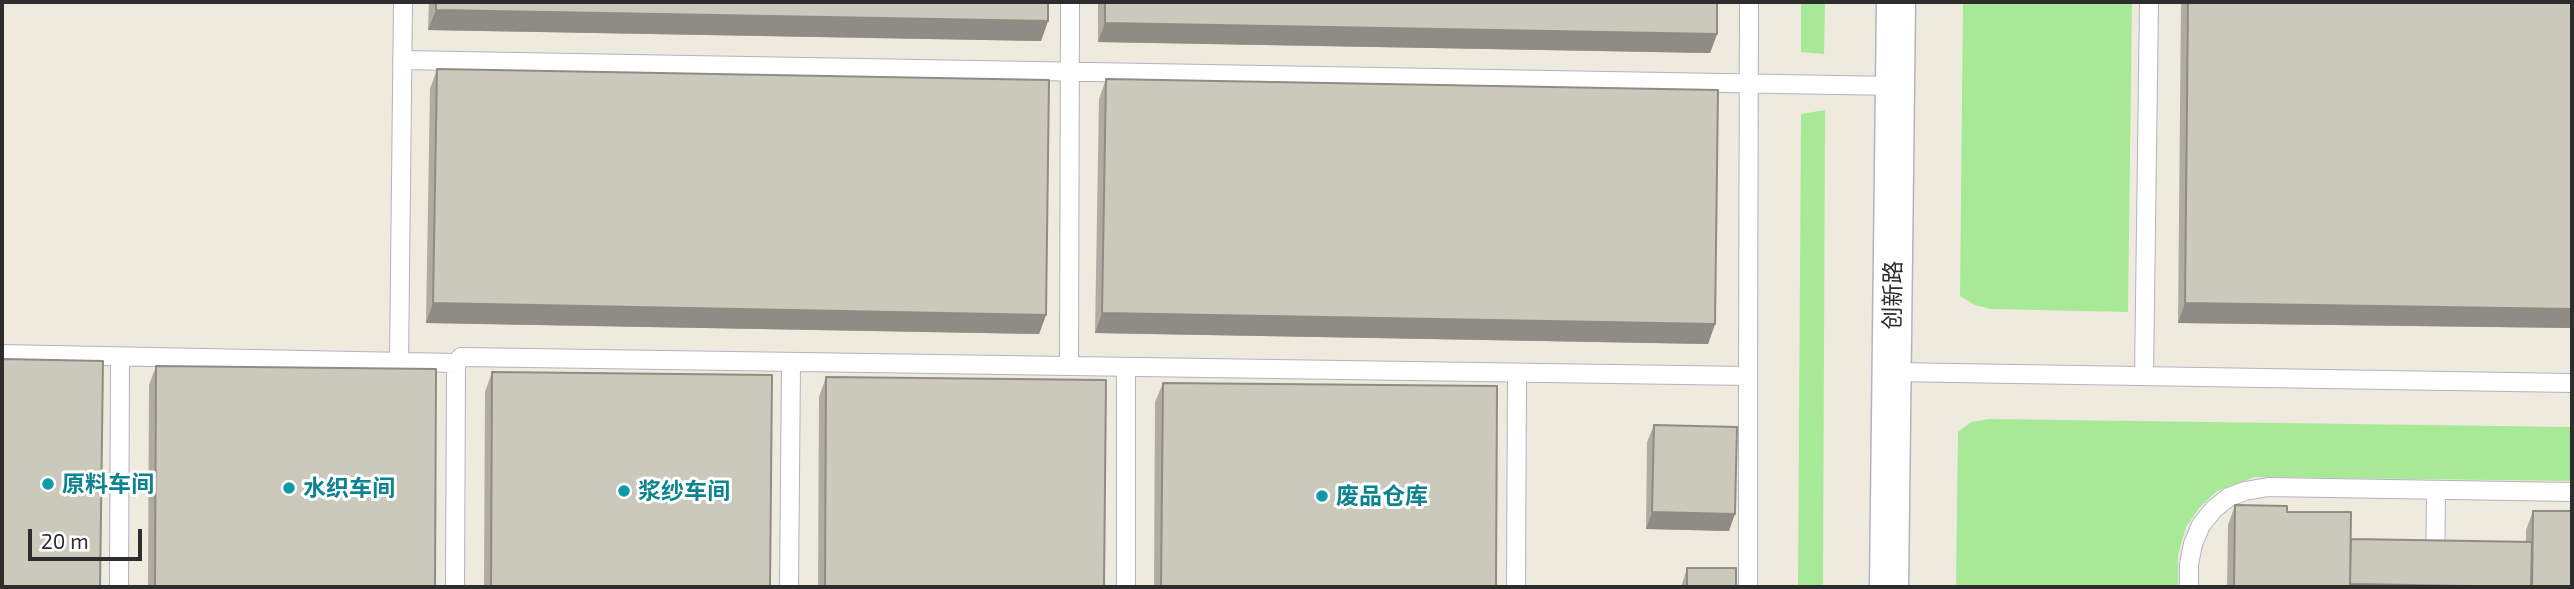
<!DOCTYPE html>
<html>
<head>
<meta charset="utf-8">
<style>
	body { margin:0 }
	#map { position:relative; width:2574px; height:589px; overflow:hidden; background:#efeade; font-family:"Exo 2",sans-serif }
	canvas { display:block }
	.frame { position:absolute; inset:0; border:4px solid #2d2d2d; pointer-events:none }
	.scale { position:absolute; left:28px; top:529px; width:114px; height:32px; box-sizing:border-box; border:4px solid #2d2d2d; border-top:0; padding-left:9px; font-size:21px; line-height:24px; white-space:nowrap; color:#2d2d2d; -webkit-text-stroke:5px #fff; paint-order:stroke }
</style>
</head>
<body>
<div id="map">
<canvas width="2574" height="589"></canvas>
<div class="frame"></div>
<div class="scale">20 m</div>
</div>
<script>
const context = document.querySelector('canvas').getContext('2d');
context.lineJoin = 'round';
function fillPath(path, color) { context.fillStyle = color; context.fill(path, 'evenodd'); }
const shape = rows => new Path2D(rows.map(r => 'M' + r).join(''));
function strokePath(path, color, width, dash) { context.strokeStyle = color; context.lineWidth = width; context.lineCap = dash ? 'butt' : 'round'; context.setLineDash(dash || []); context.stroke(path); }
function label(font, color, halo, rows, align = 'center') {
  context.font = font + ' "Exo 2","Noto Sans SC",sans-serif'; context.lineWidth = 6; context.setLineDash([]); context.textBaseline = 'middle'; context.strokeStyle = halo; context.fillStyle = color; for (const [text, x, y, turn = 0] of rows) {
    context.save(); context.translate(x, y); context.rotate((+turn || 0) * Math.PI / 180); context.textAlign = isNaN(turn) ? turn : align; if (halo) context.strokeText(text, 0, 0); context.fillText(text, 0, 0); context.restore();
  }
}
fillPath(shape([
	[1801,2,1825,2,1824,54,1801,52],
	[1963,2,2132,2,2128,312,1991,309,1975,305,1960,296],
	[1825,110,1823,587,1798,587,1801,114],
	[1989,419,2572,427,2572,481,2255,477,2217,491,2199,508,2186,527,2178,555,2178,587,1956,587,1958,432,1971,422]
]), '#a8e997');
const service = shape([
	[402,60,1895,86],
	[2,354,456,363,461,357,1748,376,1749,2],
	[399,362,403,2],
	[1069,366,1070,2],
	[1892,372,2572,383],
	[2144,376,2149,2],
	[119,587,120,357],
	[455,587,456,363],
	[789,587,791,362],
	[1126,587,1126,367],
	[1516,587,1517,373],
	[1748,587,1748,376],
	[2189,587,2189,564,2193,544,2201,525,2214,509,2229,497,2245,491,2268,487,2572,492],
	[2435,587,2436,490]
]);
const secondary = shape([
	[1889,587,1896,2]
]);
strokePath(service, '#b2b3c1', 20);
strokePath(secondary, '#b2b3c1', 41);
strokePath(service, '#fff', 18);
strokePath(secondary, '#fff', 38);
fillPath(shape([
	[429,2,1048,2,1048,21,1041,41,428,30],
	[1098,2,1717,2,1717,34,1710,53,1098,42],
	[2181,2,2572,2,2572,328,2178,323],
	[437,69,1046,315,1039,334,426,323,430,89],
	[1106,79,1715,324,1708,344,1095,333,1099,99],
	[156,366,435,587,148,587,149,385],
	[492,372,770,587,484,587,485,392],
	[826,377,1104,587,818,587,819,397],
	[1163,383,1496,587,1154,587,1155,402],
	[1654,425,1729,531,1646,529,1647,442],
	[2235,505,2287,512,2351,539,2526,542,2526,530,2533,511,2572,587,2227,587,2228,525],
	[1687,568,1736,587,1681,587]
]), '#afaca2');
fillPath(shape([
	[436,10,1048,21,1041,41,428,30],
	[1105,23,1717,34,1710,53,1098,42],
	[433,303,1046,315,1039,334,426,323],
	[2185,303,2572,309,2572,328,2178,323],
	[1102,313,1715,324,1708,344,1095,333],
	[1652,512,1735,514,1729,531,1646,529],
	[2350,584,2531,587,2348,587]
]), '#8e8c84');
const building = shape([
	[436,2,1048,2,1048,21,436,10,436,2],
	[1105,2,1717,2,1717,34,1105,23,1105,2],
	[2188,2,2572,2,2572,309,2185,303,2188,2],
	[437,69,1049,80,1046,315,433,303,437,69],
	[1106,79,1718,90,1715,324,1102,313,1106,79],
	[2,359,103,361,100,587,2,587,2,359],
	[156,366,436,369,435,587,155,587,156,366],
	[492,372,772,375,770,587,491,587,492,372],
	[826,377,1106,380,1104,587,825,587,826,377],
	[1163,383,1497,386,1496,587,1161,587,1163,383],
	[1654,425,1737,427,1735,514,1652,512,1654,425],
	[2235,505,2287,506,2287,512,2351,512,2350,587,2234,587,2235,505],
	[2533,511,2572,511,2572,587,2532,587,2533,511],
	[2351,539,2532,542,2531,587,2350,584,2351,539],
	[1687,568,1736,568,1736,587,1687,587,1687,568]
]);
fillPath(building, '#cbc8bc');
strokePath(building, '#8e8c84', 2);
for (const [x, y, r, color] of [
	[48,484,7,"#0f9aa8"],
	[289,488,7,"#0f9aa8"],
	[624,491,7,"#0f9aa8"],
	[1322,496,7,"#0f9aa8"]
]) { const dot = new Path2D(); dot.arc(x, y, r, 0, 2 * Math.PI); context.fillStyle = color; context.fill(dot); strokePath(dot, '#fff', 2.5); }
label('23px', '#2d2d2d', '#fff', [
	["创新路",1893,295,-89]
]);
label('bold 23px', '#0d838f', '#fff', [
	["原料车间",62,484],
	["水织车间",303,488],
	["浆纱车间",638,491],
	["废品仓库",1336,496]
], 'left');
</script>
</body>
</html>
